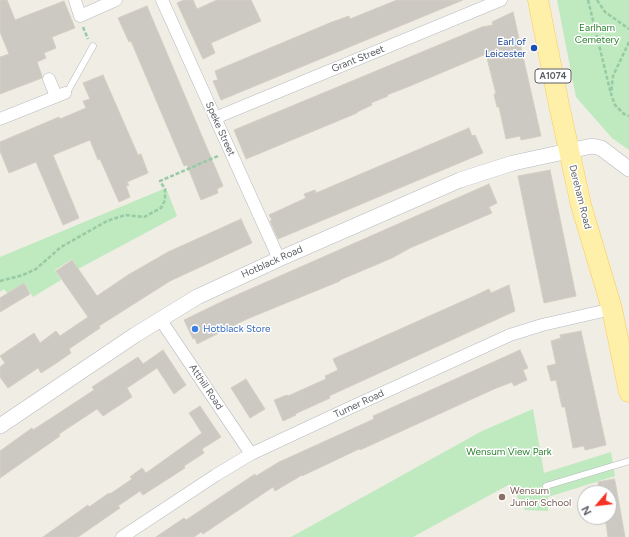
<!DOCTYPE html>
<html>
<head>
<meta charset="utf-8">
<style>
	body { margin:0 }
	#map { position:relative; width:629px; height:537px; overflow:hidden; background:#efede4; font-family:Figtree,sans-serif }
	canvas { display:block }
	.north { position:absolute; left:577px; top:485px; width:40px; height:40px; box-sizing:border-box; background:#fff; border:1px solid #bebfc1; border-radius:50%; rotate:242deg; font-size:11px; font-weight:700; line-height:16px; text-align:center; color:#5c6065 }
	.north::after { content:''; display:block; margin:auto; width:14px; height:18px; background:#f63224; clip-path:polygon(50% 0,100% 100%,50% 72%,0 100%) }
</style>
</head>
<body>
<div id="map">
<canvas width="629" height="537"></canvas>
<div class="north">N</div>
</div>
<script>
const context = document.querySelector('canvas').getContext('2d');
context.lineJoin = 'round';
function fillPath(path, color) { context.fillStyle = color; context.fill(path, 'evenodd'); }
const shape = rows => new Path2D(rows.map(r => 'M' + r).join(''));
function strokePath(path, color, width, dash) { context.strokeStyle = color; context.lineWidth = width; context.lineCap = dash ? 'butt' : 'round'; context.setLineDash(dash || []); context.stroke(path); }
function label(font, color, halo, rows, align = 'center') {
  context.font = font + ' Figtree,sans-serif'; context.lineWidth = 3; context.setLineDash([]); context.textBaseline = 'middle'; context.strokeStyle = halo; context.fillStyle = color; for (const [text, x, y, turn = 0] of rows) {
    context.save(); context.translate(x, y); context.rotate((+turn || 0) * Math.PI / 180); context.textAlign = isNaN(turn) ? turn : align; if (halo) context.strokeText(text, 0, 0); context.fillText(text, 0, 0); context.restore();
  }
}
fillPath(shape([
	[557,0,629,0,629,150,612,138,576,97],
	[166,188,177,216,78,269,72,259,55,270,61,280,33,297,24,283,7,293,4,289,0,292,0,257],
	[533,409,544,473,611,452,615,476,548,497,548,511,525,510,510,484,413,537,291,537,482,431]
]), '#bfe9be');
const building = shape([
	[0,0,7,0,15,20,64,1,75,28,52,37,56,48,44,53,46,58,37,62,42,76,42,78,0,94,0,57,9,54,0,32,0,0],
	[184,0,193,0,197,9,217,0,251,0,261,21,211,43,215,53,203,59,177,3,184,0],
	[397,0,463,0,221,100,213,81,218,80,215,71,332,22,349,16,350,19,397,0],
	[147,6,223,186,217,189,218,193,201,200,187,165,184,166,131,41,129,42,118,18,147,6],
	[513,12,541,136,521,140,520,136,506,139,499,107,497,107,494,94,496,94,486,54,410,86,387,95,388,96,371,103,372,105,357,112,357,113,246,159,234,130,482,27,493,25,492,22,513,12],
	[103,75,138,155,141,154,148,173,127,182,129,185,126,186,130,197,119,202,100,159,98,160,90,140,53,155,79,218,63,225,36,162,9,173,0,151,0,142,59,117,60,119,86,108,83,101,90,99,83,83,103,75],
	[469,128,472,136,475,135,483,153,278,239,270,221,272,220,269,215,306,198,304,194,315,190,316,193,469,128],
	[550,170,576,296,544,303,518,176,550,170],
	[489,184,497,203,489,207,492,213,410,248,392,258,340,280,340,281,247,319,197,344,195,338,193,339,184,320,223,301,489,184],
	[241,219,252,243,170,281,99,326,100,328,69,349,71,353,58,362,41,373,38,368,8,388,0,377,0,367,5,363,0,356,34,333,40,343,56,331,60,336,88,317,56,271,72,260,97,296,128,275,168,252,241,219],
	[24,283,30,294,0,312,0,298,24,283],
	[509,285,515,311,329,396,330,398,295,414,296,415,283,421,274,400,287,395,288,396,326,379,325,376,338,370,333,359,472,297,489,289,491,293,509,285],
	[581,331,606,445,585,450,584,446,573,448,565,407,562,407,556,380,551,381,547,366,556,364,551,341,561,338,560,335,581,331],
	[163,350,186,385,174,394,157,368,127,388,132,397,103,416,97,409,59,434,60,436,0,478,0,451,32,428,33,430,94,390,92,387,138,357,143,364,163,350],
	[520,350,528,368,523,370,527,380,514,386,512,382,494,389,360,450,359,449,302,476,302,475,275,491,273,487,203,534,201,532,194,537,156,537,184,518,186,520,255,474,256,476,279,462,374,419,373,416,520,350],
	[246,379,265,409,250,418,231,388,246,379],
	[200,406,221,437,202,449,204,453,184,466,185,468,143,495,140,491,118,506,120,508,78,537,43,537,88,505,89,507,109,493,110,494,132,479,130,477,142,468,146,473,202,433,189,413,200,406],
	[614,479,615,481,625,537,608,537,605,517,609,517,609,493,600,493,598,482,614,479]
]);
fillPath(building, '#ccc9c3');
strokePath(building, '#d5cec1', 1);
const service = shape([
	[65,93,69,89,93,46],
	[546,486,629,461]
]);
const minor = shape([
	[75,0,80,16,116,0],
	[162,0,279,259],
	[49,79,56,96],
	[215,118,501,0],
	[0,119,65,93],
	[160,319,251,454],
	[122,537,216,475,251,454,356,405,510,335,542,325,612,309]
]);
const tertiary = shape([
	[0,426,135,335,197,297,279,259,460,180,513,163,592,146,601,148,629,169]
]);
const primary = shape([
	[538,0,559,105,581,205,612,309,629,392]
]);
strokePath(service, '#b6babf', 7);
strokePath(minor, '#b6babf', 13);
strokePath(tertiary, '#b6babf', 16);
strokePath(primary, '#fbca51', 21);
strokePath(shape([
	[588,0,611,94],
	[597,0,605,12,629,29],
	[83,27,88,39],
	[629,42,613,76,611,94,615,105,624,114,629,116],
	[0,281,23,275,36,269,61,247,107,221,125,215,144,217,161,208,165,200,165,189,160,181,218,156]
]), '#96cba5', 2.5, [4, 2]);
strokePath(service, '#fff', 6);
strokePath(minor, '#fff', 12);
strokePath(tertiary, '#fff', 15);
strokePath(primary, '#fff0a9', 20);
for (const [x, y, r, color] of [
	[534,48,4,"#1a4fb4"],
	[195,329,4,"#3f7fe0"],
	[502,497,4,"#8d6e63"]
]) { const dot = new Path2D(); dot.arc(x, y, r, 0, 2 * Math.PI); context.fillStyle = color; context.fill(dot); strokePath(dot, '#fff', 1.5); }
for (const [x, y, w] of [
	[553,76,36]
]) { const box = new Path2D(); box.roundRect(x - w / 2, y - 7, w, 14, 3); context.fillStyle = '#fff'; context.fill(box); strokePath(box, '#5c6065', 1); }
label('bold 9px', '#5c6065', null, [
	["A1074",553,76]
]);
label('10px', '#2e8231', '#fff', [
	["Earlham",597,28],
	["Cemetery",597,40],
	["Wensum View Park",509,452]
]);
label('10px', '#164399', '#fff', [
	["Earl of",526,42],
	["Leicester",526,54]
], 'right');
label('10px', '#5c6065', '#fff', [
	["Grant Street",358,59,-22],
	["Speke Street",220,129,66],
	["Dereham Road",580,197,76],
	["Hotblack Road",272,262,-24],
	["Atthill Road",206,387,56],
	["Turner Road",359,404,-25]
]);
label('10px', '#366cbe', '#fff', [
	["Hotblack Store",203,329]
], 'left');
label('10px', '#785e54', '#fff', [
	["Wensum",510,491],
	["Junior School",510,503]
], 'left');
</script>
</body>
</html>
